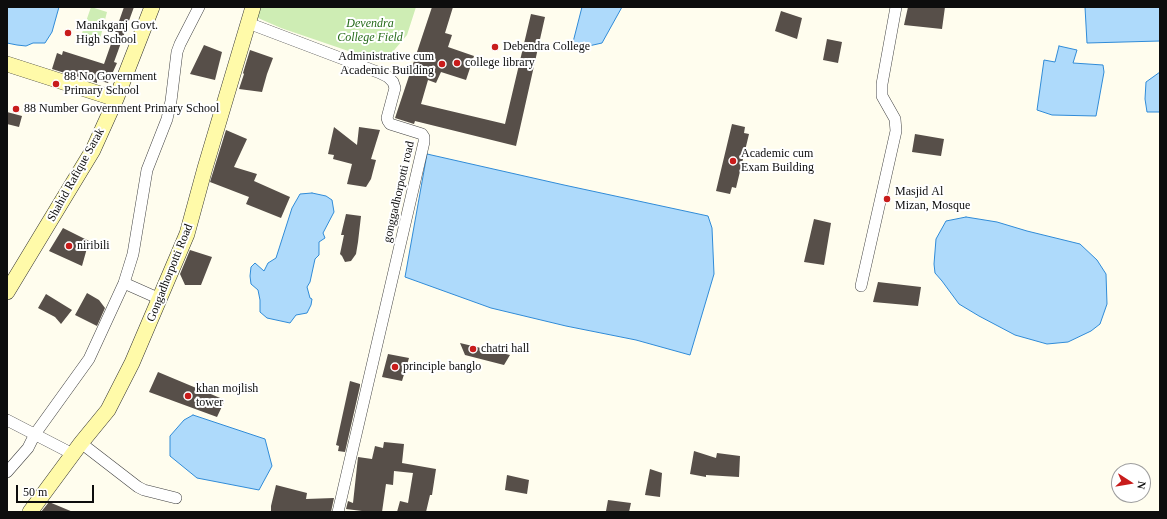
<!DOCTYPE html>
<html>
<head>
<meta charset="utf-8">
<style>
	body { margin:0 }
	#map { position:relative; width:1167px; height:519px; overflow:hidden; background:#fffdee; font-family:Georgia,serif }
	canvas { display:block }
	.frame { position:absolute; inset:0; border:8px solid #0d0d0d; pointer-events:none }
	.north { position:absolute; left:1111px; top:463px; width:40px; height:40px; box-sizing:border-box; background:#fff; border:1px solid #9e9e9e; border-radius:50%; rotate:102deg; font-size:11px; font-weight:700; line-height:16px; text-align:center; color:#0d0d0d }
	.north::after { content:''; display:block; margin:auto; width:14px; height:18px; background:#c81c1b; clip-path:polygon(50% 0,100% 100%,50% 72%,0 100%) }
	.scale { position:absolute; left:16px; top:485px; width:78px; height:18px; box-sizing:border-box; border:2px solid #0d0d0d; border-top:0; padding-left:5px; font-size:12px; line-height:14px; white-space:nowrap; color:#0d0d0d; -webkit-text-stroke:3px #fff; paint-order:stroke }
</style>
</head>
<body>
<div id="map">
<canvas width="1167" height="519"></canvas>
<div class="frame"></div>
<div class="north">N</div>
<div class="scale">50 m</div>
</div>
<script>
const context = document.querySelector('canvas').getContext('2d');
context.lineJoin = 'round';
function fillPath(path, color) { context.fillStyle = color; context.fill(path, 'evenodd'); }
const shape = rows => new Path2D(rows.map(r => 'M' + r).join(''));
function strokePath(path, color, width, dash) { context.strokeStyle = color; context.lineWidth = width; context.lineCap = dash ? 'butt' : 'round'; context.setLineDash(dash || []); context.stroke(path); }
function label(font, color, halo, rows, align = 'center') {
  context.font = font + ' Georgia,serif'; context.lineWidth = 4; context.setLineDash([]); context.textBaseline = 'middle'; context.strokeStyle = halo; context.fillStyle = color; for (const [text, x, y, turn = 0] of rows) {
    context.save(); context.translate(x, y); context.rotate((+turn || 0) * Math.PI / 180); context.textAlign = isNaN(turn) ? turn : align; if (halo) context.strokeText(text, 0, 0); context.fillText(text, 0, 0); context.restore();
  }
}
fillPath(shape([
	[91,7,107,12,100,39,81,36],
	[258,7,416,7,407,35,390,55,366,57,281,28,258,18]
]), '#ceedb4');
const water = shape([
	[7,7,59,7,52,32,45,43,33,43,26,46,17,45,7,43,7,7],
	[582,7,622,7,602,43,571,50,582,7],
	[1085,7,1160,7,1160,41,1087,43,1085,7],
	[1059,46,1077,50,1073,63,1103,65,1104,72,1096,116,1052,115,1037,110,1044,60,1055,62,1059,46],
	[1160,72,1160,112,1147,112,1145,99,1146,82,1160,72],
	[427,154,564,185,708,216,712,228,714,274,690,355,636,340,566,326,491,308,405,277,427,154],
	[312,193,326,196,332,200,334,212,323,233,325,238,319,242,319,255,315,259,310,282,307,287,310,298,312,299,311,305,307,313,296,315,290,323,267,318,260,312,260,300,258,290,251,284,250,276,251,267,255,263,264,271,268,263,276,258,292,208,300,194,312,193],
	[966,217,997,222,1027,231,1080,244,1097,260,1106,274,1107,304,1100,324,1091,331,1068,342,1047,344,1015,335,979,316,959,304,942,281,935,273,934,264,936,239,946,221,966,217],
	[193,415,265,439,272,466,259,490,197,478,170,456,170,436,184,420,193,415]
]);
fillPath(water, '#aedafb');
strokePath(water, '#308bd7', 1);
fillPath(shape([
	[124,7,134,7,114,62,117,63,108,83,97,80,97,83,52,69,57,53,62,55,63,51,104,64],
	[432,7,453,7,445,33,452,35,448,47,474,56,466,80,441,72,436,83,428,80,421,104,505,124,531,14,545,17,516,146,415,121,414,124,395,118],
	[908,7,945,7,942,29,904,25],
	[781,11,802,18,797,39,775,31],
	[827,39,842,42,838,63,823,60],
	[204,45,222,52,215,80,190,74],
	[250,50,273,58,267,74,262,92,239,89,244,74,243,73],
	[7,112,22,116,19,127,7,124],
	[732,124,745,127,744,133,749,134,736,188,732,187,730,194,716,191],
	[334,127,357,145,359,127,380,130,371,159,376,160,371,179,366,187,347,184,352,164,333,159,334,155,328,154],
	[226,130,247,139,234,167,257,174,254,181,290,197,281,218,246,204,249,197,210,182],
	[915,134,944,139,941,156,912,152],
	[346,214,361,216,358,242,356,254,351,261,345,262,342,256,340,254,344,235,341,235],
	[814,219,831,223,824,265,804,262],
	[63,228,89,241,82,266,49,251],
	[190,250,212,257,201,285,185,285,180,274],
	[878,282,921,287,918,306,873,302],
	[87,293,99,300,105,308,97,326,75,315],
	[46,294,72,310,61,324,55,317,38,308],
	[460,343,510,355,504,365,465,355],
	[388,354,409,358,402,381,382,377],
	[158,372,225,400,217,417,149,392],
	[350,381,360,384,360,386,345,452,338,451,339,446,336,445],
	[384,442,404,444,402,463,436,469,432,495,430,495,426,512,397,512,400,501,408,503,413,473,394,471,393,485,386,484,382,512,370,512,346,509,348,501,353,503,358,457,372,459,375,446,383,448],
	[694,451,716,458,717,453,740,456,739,477,706,475,706,477,690,474],
	[650,469,662,473,660,497,645,495],
	[507,475,529,480,527,494,505,490],
	[276,485,307,493,306,499,334,498,331,512,271,512,271,506],
	[608,500,631,503,629,512,606,511],
	[49,502,73,512,41,512]
]), '#574f49');
const street = shape([
	[248,23,380,73,388,77,393,82,395,88,387,118,388,121,390,124,422,134,424,137,424,142,338,512],
	[124,283,160,299],
	[861,286,896,131,895,119,882,96,882,84,896,7],
	[7,420,67,451,72,456],
	[81,443,138,487,144,490,176,498],
	[7,472,28,448,35,434,89,359,124,283,133,254,147,170,167,119,171,101,177,52,180,44,199,7]
]);
const secondary = shape([
	[7,64,116,99],
	[7,292,93,150,116,99,152,7],
	[30,512,81,443,108,410,132,363,187,234,205,168,253,7]
]);
strokePath(street, '#404040', 12);
strokePath(secondary, '#2f2f2f', 16);
strokePath(street, '#fff', 11);
strokePath(secondary, '#fffaa9', 15);
for (const [x, y, r, color] of [
	[68,33,4,"#c81c1b"],
	[495,47,4,"#c81c1b"],
	[457,63,4,"#c81c1b"],
	[442,64,4,"#c81c1b"],
	[56,84,4,"#c81c1b"],
	[16,109,4,"#c81c1b"],
	[733,161,4,"#c81c1b"],
	[887,199,4,"#c81c1b"],
	[69,246,4,"#c81c1b"],
	[473,349,4,"#c81c1b"],
	[395,367,4,"#c81c1b"],
	[188,396,4,"#c81c1b"]
]) { const dot = new Path2D(); dot.arc(x, y, r, 0, 2 * Math.PI); context.fillStyle = color; context.fill(dot); strokePath(dot, '#fff', 1.5); }
label('italic 12px', '#256a19', '#fff', [
	["Devendra",370,24],
	["College Field",370,38]
]);
label('12px', '#0d0d0d', '#fff', [
	["Manikganj Govt.",76,26],
	["High School",76,40],
	["Debendra College",503,47],
	["Administrative cum",434,57,"right"],
	["Academic Building",434,71,"right"],
	["college library",465,63],
	["88 No Government",64,77],
	["Primary School",64,91],
	["88 Number Government Primary School",24,109],
	["Academic cum",741,154],
	["Exam Building",741,168],
	["Masjid Al",895,192],
	["Mizan, Mosque",895,206],
	["niribili",77,246],
	["chatri hall",481,349],
	["principle banglo",403,367],
	["khan mojlish",196,389],
	["tower",196,403]
], 'left');
label('12px', '#0d0d0d', '#fff', [
	["Shahid Rafique Sarak",76,175,-61],
	["gonggadhorpotti road",399,192,-77],
	["Gongadhorpotti Road",170,273,-68]
]);
</script>
</body>
</html>
